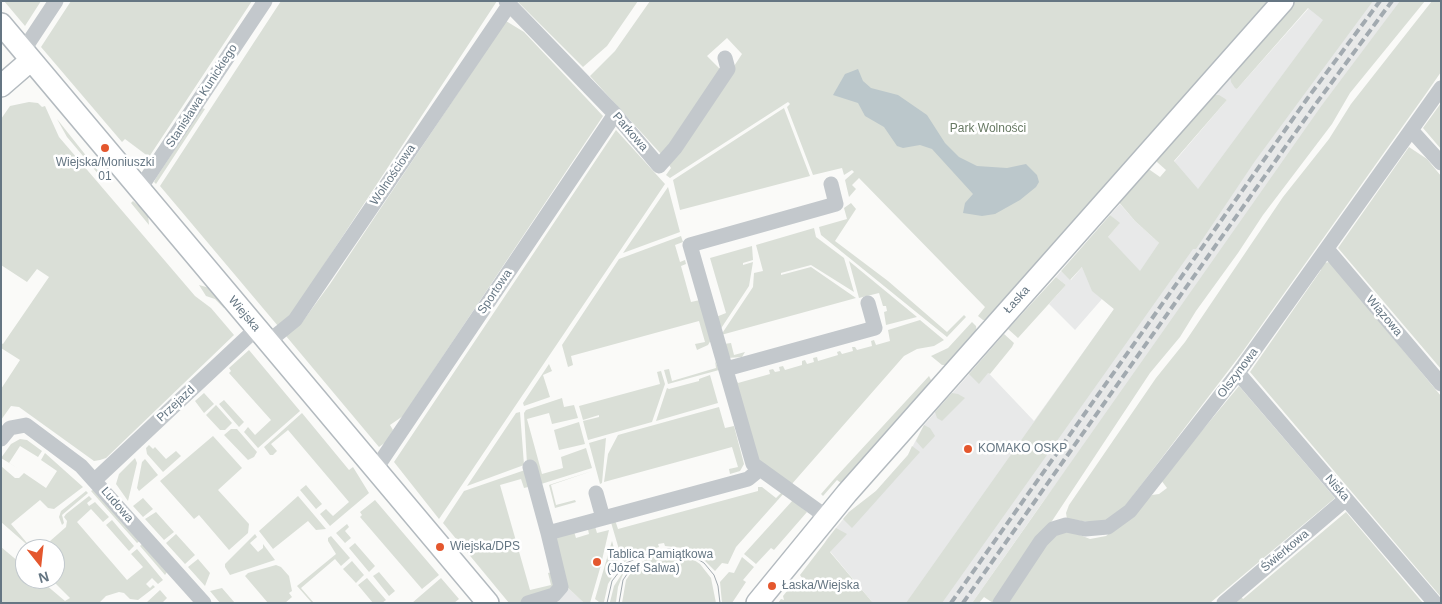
<!DOCTYPE html>
<html>
<head>
<meta charset="utf-8">
<style>
	body { margin:0 }
	#map { position:relative; width:1442px; height:604px; overflow:hidden; background:#fafaf8; font-family:Arial,sans-serif }
	canvas { display:block }
	.frame { position:absolute; inset:0; border:2px solid #657683; pointer-events:none }
	.north { position:absolute; left:15px; top:539px; width:50px; height:50px; box-sizing:border-box; background:#fff; border:1px solid #c1c8cd; border-radius:50%; rotate:164deg; font-size:14px; font-weight:700; line-height:20px; text-align:center; color:#657683 }
	.north::after { content:''; display:block; margin:auto; width:18px; height:22px; background:#e4572e; clip-path:polygon(50% 0,100% 100%,50% 72%,0 100%) }
</style>
</head>
<body>
<div id="map">
<canvas width="1442" height="604"></canvas>
<div class="frame"></div>
<div class="north">N</div>
</div>
<script>
const context = document.querySelector('canvas').getContext('2d');
context.lineJoin = 'round';
function fillPath(path, color) { context.fillStyle = color; context.fill(path, 'evenodd'); }
const shape = rows => new Path2D(rows.map(r => 'M' + r).join(''));
function strokePath(path, color, width, dash) { context.strokeStyle = color; context.lineWidth = width; context.lineCap = dash ? 'butt' : 'round'; context.setLineDash(dash || []); context.stroke(path); }
function label(font, color, halo, rows, align = 'center') {
  context.font = font + ' Arial,sans-serif'; context.lineWidth = 5; context.setLineDash([]); context.textBaseline = 'middle'; context.strokeStyle = halo; context.fillStyle = color; for (const [text, x, y, turn = 0] of rows) {
    context.save(); context.translate(x, y); context.rotate((+turn || 0) * Math.PI / 180); context.textAlign = isNaN(turn) ? turn : align; if (halo) context.strokeText(text, 0, 0); context.fillText(text, 0, 0); context.restore();
  }
}
fillPath(shape([
	[1340,1,1411,1,1040,506,972,603,873,603,824,544,827,539,849,512,876,491,908,455,924,425,979,363,1034,421,1114,309,1102,299,1075,330,1049,304,1066,285,1056,277,1061,271,1071,280,1119,224,1110,215,1120,204,1135,221,1159,243,1174,162,1227,100,1211,95,1230,74,1237,89,1309,8],
	[565,585,584,603,538,603]
]), '#e8e9e9');
fillPath(shape([
	[4,1,41,1,25,26],
	[71,1,183,2,252,1,149,157,125,139,122,142,41,47],
	[281,1,497,1,291,315,278,326,160,186],
	[517,1,638,1,607,46,583,67],
	[650,1,1270,1,989,320,983,320,978,316,985,307,859,178,852,185,856,189,849,197,845,180,854,172,852,170,844,175,842,168,813,175,787,107,790,104,788,102,670,178,666,175,671,168,669,165,742,54,727,38,707,56,721,70,671,145,661,154,590,76,615,51],
	[1295,1,1373,1,1255,161,1196,249,1193,249,942,603,906,603,1114,309,1092,291,1082,267,1070,280,1061,271,1110,215,1120,223,1108,237,1140,271,1159,243,1135,221,1117,200,1144,170,1150,170,1160,177,1166,170,1157,162,1156,157,1211,95,1219,95,1227,100,1174,161,1198,189,1323,20,1308,8,1237,89,1235,88,1231,82,1230,74],
	[1400,1,1425,1,1350,93,1332,124,1263,215,1238,253,1196,311,1180,337,1150,373,1052,521,993,603,984,597,979,603,972,603,1322,105],
	[1432,1,1441,1,1441,72,1425,95,1241,354,1116,518,1096,523,1067,519,1066,513,1069,505,1156,378,1185,342,1283,197,1329,139,1351,104],
	[506,21,524,32,603,116,403,416,390,425,393,430,386,442,379,447,286,336,303,321,330,284],
	[29,102,38,103,42,107,45,106,59,137,195,296,211,308,234,335,106,458,100,460,94,461,19,407,11,406,1,420,1,389,20,360,1,348,1,343,3,344,49,277,37,269,27,282,1,265,1,119,10,106],
	[1441,103,1441,149,1423,128],
	[202,108,205,109,156,184,154,182,156,178],
	[784,108,810,176,680,210,673,180],
	[57,119,103,177,105,182,67,137],
	[616,130,665,184,439,519,394,462],
	[1409,147,1427,159,1441,176,1441,369,1338,248],
	[668,187,680,232,623,253],
	[133,201,148,214,149,225,131,203],
	[851,203,856,209,835,241,888,281,947,332,964,315,966,317,947,337,821,235,819,227,847,219,844,208],
	[814,228,816,237,844,258,854,292,811,265,781,273,781,275,811,267,856,298,721,335,753,287,754,273,763,271,756,245],
	[681,236,683,242,675,245,680,262,685,260,686,264,681,266,691,302,700,300,711,340,708,345,697,350,695,344,705,342,699,321,571,356,573,365,568,367,562,345,619,259],
	[752,246,753,260,743,263,743,265,753,262,749,286,720,330,716,317,726,313,710,258],
	[849,261,917,317,886,325,884,312,887,311,886,306,883,306,879,293,859,298],
	[1330,262,1441,396,1441,597,1250,372,1321,270,1320,268,1323,263],
	[1056,277,1066,285,1018,338,1008,329],
	[199,285,213,289,226,306,224,308,215,299,206,296],
	[920,320,944,340,934,346,917,349,904,356,791,485,759,462,733,373,738,383,770,374,769,370,773,369,775,372,780,371,779,367,783,366,785,370,802,365,802,361,805,360,807,364,814,362,813,358,817,357,818,361,838,355,837,352,840,351,842,354,853,351,852,347,855,347,857,350,872,346,871,341,874,340,876,345,890,341,888,330],
	[972,322,976,326,977,334,947,365,942,365,931,356,948,348],
	[1004,334,1014,343,1012,347,990,374,988,373,979,384,969,374],
	[731,343,734,355,745,352,742,357,728,358,724,344],
	[249,350,300,411,258,448,244,432,248,427,255,435,271,420,229,373,231,371,229,368],
	[715,361,719,370,668,384,664,370,669,369,672,381,716,368],
	[549,364,552,371,543,375,550,397,524,406,523,403],
	[661,371,665,384,652,422,588,440,583,421,599,417,599,415,583,420,579,406,660,384,657,372],
	[710,375,718,403,656,421,667,388,669,389,699,381,699,379],
	[929,376,932,382,897,423,841,483,837,480,823,496,821,494,835,478],
	[1239,386,1335,498,1210,603,1006,603,1050,537,1070,531,1090,539,1106,536,1152,495,1159,494,1167,488,1161,480],
	[204,393,214,404,204,413,195,401],
	[952,393,958,394,965,398,942,421,937,418,935,412],
	[562,398,564,407,574,405,578,418,552,424,549,413,527,419,542,474,563,468,561,457,586,448,592,468,538,485,527,464,524,413,526,410],
	[224,400,244,422,239,427,219,404],
	[216,405,232,423,225,430,220,430,206,415],
	[719,407,725,428,734,426,744,464,740,471,730,474,729,469,738,467,732,447,604,482,608,454,618,435],
	[520,412,524,465,467,486,516,413],
	[302,413,349,470,353,467,369,493,330,526,320,514,326,509,333,516,349,502,288,430,271,444,277,451,273,455,270,455,264,447],
	[579,422,585,444,559,450,554,430],
	[924,425,930,428,935,436,923,449,916,441],
	[231,429,237,429,257,452,254,457,248,460,224,435],
	[213,436,242,468,218,490,249,524,248,533,229,550,199,515,194,519,160,481],
	[606,438,602,483,600,484,589,443],
	[20,439,27,440,42,451,38,457,20,446,9,463,19,469,1,458,11,444],
	[149,445,153,449,155,447,166,459,176,451,181,456,163,472,147,454,146,448],
	[912,446,920,452,852,528,843,519,849,512,876,491,908,455],
	[45,453,83,487,54,509,48,508,40,500,11,524,32,549,1,522,1,466,15,478,19,478,24,473,46,488,57,471,41,460],
	[135,458,137,463,128,501,116,484,119,474],
	[145,459,158,475,139,491,137,488,142,462],
	[525,470,532,486,524,488,521,479,500,485,530,590,551,585,548,573,555,571,554,592,517,603,509,603,443,523,464,491],
	[592,471,551,485,556,505,575,500,576,502,555,508,549,485],
	[306,485,322,504,316,509,300,490],
	[758,487,762,487,776,498,783,491,785,492,736,547,728,564,722,563,715,571,698,554,683,548,665,546,664,543,658,544,659,547,638,553,623,563,610,519,614,517,618,529,758,491],
	[94,489,140,541,137,543,91,491],
	[86,491,88,493,62,515,64,523,62,525,59,517,61,511],
	[89,496,92,499,87,503,89,506,95,502,109,517,103,522,91,509,77,522,127,580,143,567,131,554,137,549,163,580,158,584,152,578,146,584,150,588,153,585,155,587,138,600,130,599,124,593,119,592,106,596,99,603,1,603,1,547,25,567,25,579,39,579,65,601,70,598,51,579,55,579,55,549,41,549,66,527,67,521,64,517,66,514],
	[298,496,326,529,316,530,308,521,273,549,259,531],
	[143,498,153,509,143,517,133,506],
	[375,500,439,575,422,589,360,517,362,515,360,512],
	[793,500,807,512,774,550,771,548,756,564,744,554],
	[156,512,174,532,164,540,145,519],
	[1346,512,1423,603,1224,603,1233,587,1243,599],
	[112,520,134,546,129,551,106,525],
	[594,523,597,533,609,530,602,560,596,559,596,564,601,565,590,603,584,603,565,585,553,535,573,528,576,538,589,534,587,525],
	[347,524,349,527,345,531,351,538,345,543,336,533],
	[836,528,847,534,830,552,873,603,778,603,781,599,784,600,783,596,796,580,799,582,802,578,800,575],
	[176,534,195,555,185,564,166,543],
	[255,534,257,537,250,543,258,552,263,548,263,544,275,560,230,575,225,567,225,564],
	[331,536,350,558,341,566,335,559,301,588,314,603,312,603,297,586,336,554,328,541,328,538],
	[612,541,619,566,608,584,604,602,599,602,595,599],
	[355,543,375,566,369,572,349,548],
	[142,544,167,572,165,575,140,546],
	[666,552,688,556,700,564,711,578,716,603,622,603,626,580,635,567,649,557],
	[742,557,754,567,743,580,746,582,732,603,722,603,720,582,729,572,734,573],
	[198,559,210,573,205,586,188,567],
	[352,561,364,575,356,583,343,569],
	[276,565,281,567,289,576,292,591,289,593,292,597,285,603,268,603,245,576,248,573],
	[625,569,618,587,616,602,610,602,614,586],
	[379,572,395,591,389,596,373,576],
	[367,578,386,600,382,603,373,603,358,585],
	[441,578,459,599,454,603,412,603],
	[222,588,235,603,220,603,210,591],
	[160,590,167,598,162,603,146,603]
]), '#dadfd7');
fillPath(shape([
	[858,69,863,81,871,88,898,95,927,115,945,143,959,157,977,166,1007,168,1026,164,1037,175,1039,182,1036,187,1020,200,995,214,982,216,963,213,965,203,973,194,932,149,920,145,903,148,897,146,884,127,865,116,858,103,833,95,845,74]
]), '#bbc7cb');
const secondary = shape([
	[1,24,488,603],
	[1,86,31,60],
	[757,603,847,493,1283,1]
]);
strokePath(secondary, '#b3babf', 24);
strokePath(shape([
	[506,1,615,114,659,166,675,148,728,69,725,58],
	[23,51,56,1],
	[1411,130,1441,163],
	[139,190,265,1],
	[1327,249,1441,384],
	[268,342,295,320,509,5],
	[726,369,875,328,868,303],
	[1238,373,1435,603],
	[1,439,10,428,26,425,81,466,204,603],
	[530,467,548,533,748,479,759,470],
	[375,470,615,114],
	[95,480,257,328],
	[596,493,603,518],
	[828,518,753,464,690,245,836,204,831,184],
	[528,603,554,595,561,587,548,533],
	[1000,603,1041,541,1053,529,1066,525,1085,529,1108,527,1130,511,1238,373,1441,88],
	[1224,603,1346,499]
]), '#c3c8cc', 15);
strokePath(secondary, '#fff', 21);
strokePath(shape([
	[607,603,612,581,626,563,655,551,670,549,686,552,704,563,714,575,718,586,720,603],
	[619,603,623,580,634,564]
]), '#a2aab0', 1);
strokePath(shape([
	[951,603,1307,99,1380,1],
	[963,603,1315,105,1392,1]
]), '#a2aab0', 4, [8, 4]);
for (const [x, y, r, color] of [
	[105,148,5,"#e4572e"],
	[968,449,5,"#e4572e"],
	[440,547,5,"#e4572e"],
	[597,562,5,"#e4572e"],
	[772,586,5,"#e4572e"]
]) { const dot = new Path2D(); dot.arc(x, y, r, 0, 2 * Math.PI); context.fillStyle = color; context.fill(dot); strokePath(dot, '#fff', 2); }
label('12px', '#657683', '#fff', [
	["Stanisława Kunickiego",202,96,-57],
	["Parkowa",630,132,49],
	["Wolnościowa",393,175,-56],
	["Sportowa",495,292,-56],
	["Łaska",1017,300,-48],
	["Wiejska",244,314,50],
	["Wiązowa",1384,316,50],
	["Olszynowa",1238,373,-53],
	["Przejazd",176,404,-43],
	["Niska",1337,488,49],
	["Ludowa",117,505,49],
	["Świerkowa",1285,551,-40]
]);
label('12px', '#687a64', '#fff', [
	["Park Wolności",988,129]
]);
label('12px', '#657683', '#fff', [
	["Wiejska/Moniuszki",105,163,"center"],
	["01",105,177,"center"],
	["KOMAKO OSKP",978,449],
	["Wiejska/DPS",450,547],
	["Tablica Pamiątkowa",607,555],
	["(Józef Salwa)",607,569],
	["Łaska/Wiejska",782,586]
], 'left');
</script>
</body>
</html>
